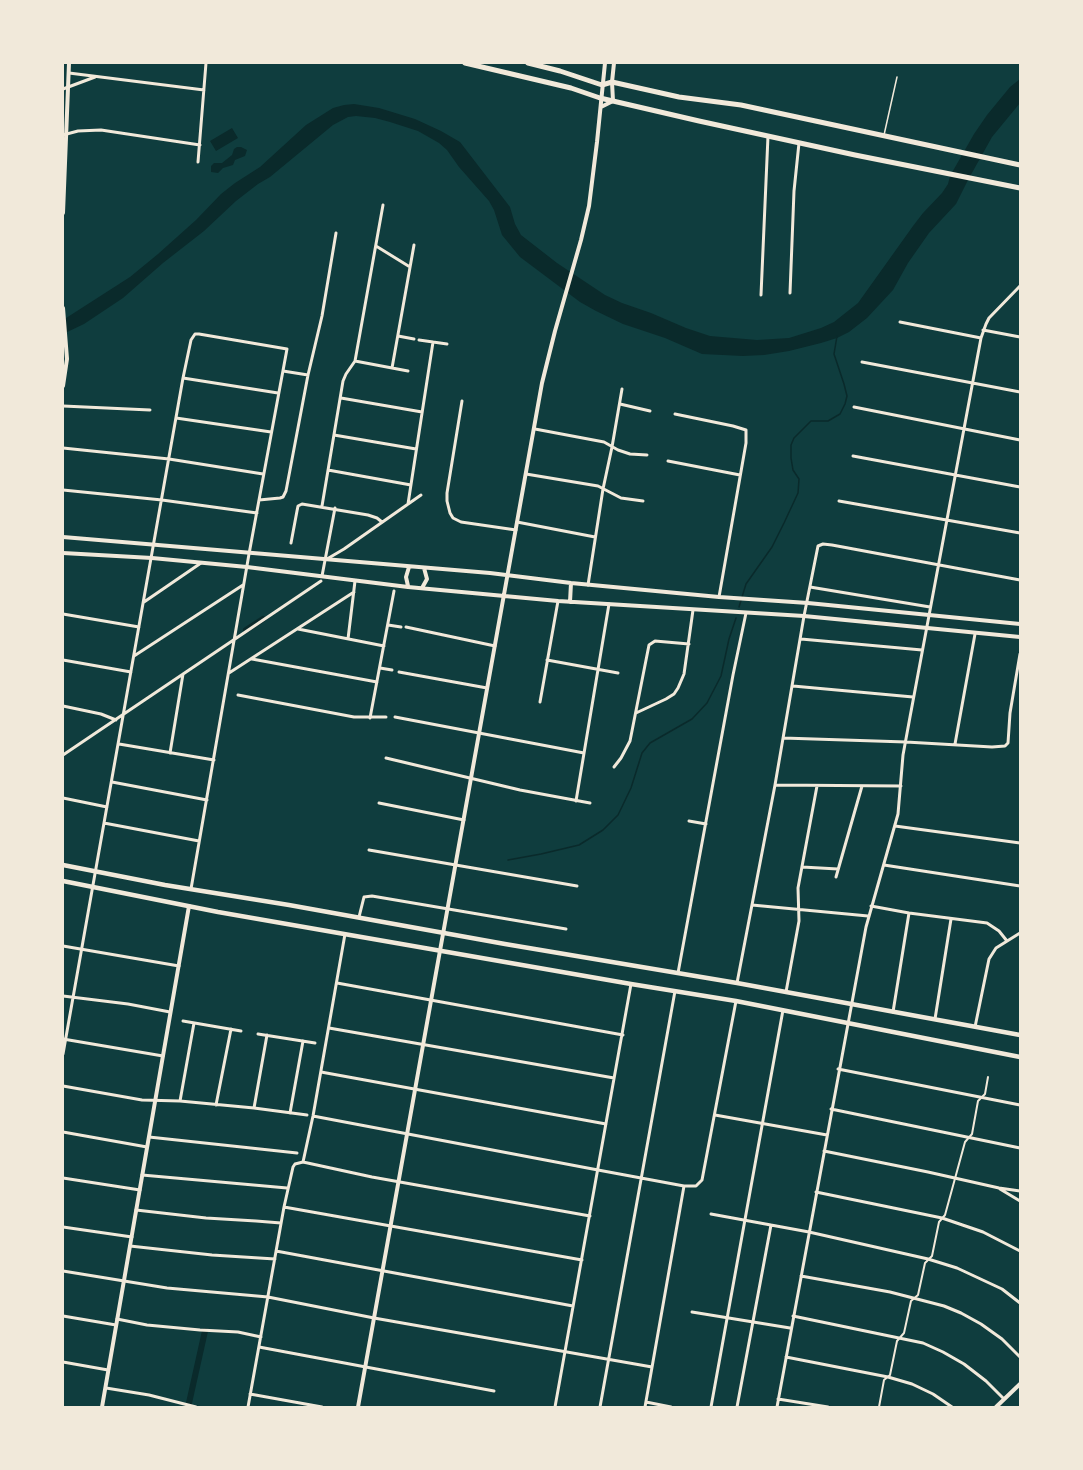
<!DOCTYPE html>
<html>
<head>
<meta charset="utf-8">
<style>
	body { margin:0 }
	#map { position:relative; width:1083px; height:1470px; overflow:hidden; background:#0f3d3e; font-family:"Public Sans",sans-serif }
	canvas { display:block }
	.frame { position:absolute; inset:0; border:64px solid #f1e9da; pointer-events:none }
</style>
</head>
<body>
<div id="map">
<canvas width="1083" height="1470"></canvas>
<div class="frame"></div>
</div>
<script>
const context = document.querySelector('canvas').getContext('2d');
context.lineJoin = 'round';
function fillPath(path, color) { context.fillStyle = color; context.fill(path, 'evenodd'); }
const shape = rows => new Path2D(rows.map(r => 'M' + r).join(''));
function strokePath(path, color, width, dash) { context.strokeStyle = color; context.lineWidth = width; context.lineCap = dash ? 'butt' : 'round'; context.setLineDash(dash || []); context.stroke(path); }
fillPath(shape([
	[1020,79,1020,103,992,137,968,180,956,204,929,233,908,263,893,290,867,318,849,332,837,338,821,343,789,351,764,355,743,356,702,354,665,338,623,324,596,311,580,302,520,257,502,235,494,210,489,201,459,167,447,150,439,143,418,131,390,122,375,118,356,116,348,117,333,125,270,177,258,184,236,201,204,231,163,263,123,298,84,324,63,334,63,320,130,277,158,254,196,220,221,194,235,183,260,167,306,125,333,108,344,105,354,104,379,108,415,119,441,131,460,142,510,207,515,224,521,235,557,263,605,295,622,303,651,313,686,328,710,336,757,340,789,338,821,328,834,322,858,303,913,226,923,213,942,193,948,184,950,176,974,134,987,115,1010,87],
	[232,128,238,138,216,151,210,141],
	[237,147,241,147,247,150,245,156,235,160,233,165,223,168,218,173,211,172,211,166,214,163,222,163,232,155,234,149]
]), '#0a2a2b');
strokePath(shape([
	[739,607,746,584,772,547,784,523,798,493,799,479,793,470,791,458,791,445,794,438,811,421,828,421,840,414,845,404,847,396,844,384,834,354,837,336],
	[508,860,541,854,579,845,603,830,618,815,631,788,642,753,650,743,692,719,707,703,721,676,729,639,736,618]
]), '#0a2a2b', 1.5);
strokePath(shape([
	[246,630,263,619],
	[189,1403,205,1331]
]), '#0a2a2b', 6);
strokePath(shape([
	[884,135,897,77]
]), '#f1e9da', 1.5);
strokePath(shape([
	[879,1407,884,1380,890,1375,897,1341,904,1333,911,1301,918,1295,925,1263,932,1256,939,1222,945,1215,965,1142,972,1134,978,1101,985,1094,988,1077]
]), '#f1e9da', 2);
strokePath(shape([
	[69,73,204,90],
	[63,89,95,77],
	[63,135,78,131,101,130,200,145],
	[198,162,206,63],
	[376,246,410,267],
	[790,293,794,191,799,143],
	[761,295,768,136],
	[900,322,981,338],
	[983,330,1020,337],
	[398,336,414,339],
	[419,340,447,344],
	[355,361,408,371],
	[862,362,1020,392],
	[392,368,414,245],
	[283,371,308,375],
	[183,378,278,393],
	[341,398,422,412],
	[462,401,447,493,447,501,450,513,453,518,461,522,516,530],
	[620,404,650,411],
	[63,406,150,410],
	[854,407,1020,440],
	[675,414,733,426,746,430,746,443,719,597],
	[176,418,271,432],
	[535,429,604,442,618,450,630,454,647,455],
	[334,435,416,449],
	[63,448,169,459,263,474],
	[853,456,1020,487],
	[668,461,740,475],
	[328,470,411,485],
	[526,474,598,486,621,498,643,501],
	[63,490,162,500,257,513],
	[259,500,280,498,283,497,286,491,308,375,322,316,336,233],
	[839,501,1020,533],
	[408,504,433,342],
	[322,506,343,381,346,374,355,361,383,205],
	[517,522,595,537],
	[291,543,297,511,298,506,302,504,368,515,377,518,382,522],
	[327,559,344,549,421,495],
	[322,576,335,508],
	[588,585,603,489,612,447,622,389],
	[810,587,930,607],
	[144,602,201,563],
	[63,614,139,627],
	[388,625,401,627],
	[406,627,495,646],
	[298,629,384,646],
	[348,639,355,581],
	[801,639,922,650],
	[134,656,243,585],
	[252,659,377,682],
	[63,660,131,672],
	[547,660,618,673],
	[380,668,392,670],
	[399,672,487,688],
	[229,673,354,592],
	[793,686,913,697],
	[238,695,354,717,386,717],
	[540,702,558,601],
	[63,706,101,714,116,720],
	[636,713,666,699,674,694,678,688,684,674,693,610],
	[395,717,584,753],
	[370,718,394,591],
	[783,738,906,742,992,747,1005,746,1008,743,1010,713,1020,654],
	[119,744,214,760],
	[955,744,975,634],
	[170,753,183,674],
	[63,755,321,581],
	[386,758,520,790,590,803],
	[614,767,621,758,630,741,649,645,655,641,689,644],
	[112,782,207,800],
	[775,785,901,786],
	[63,798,107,807],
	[576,801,609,604],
	[379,803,464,820],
	[689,821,706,824],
	[104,823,199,841],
	[895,826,1020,843],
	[369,850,577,886],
	[884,865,1020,886],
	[802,867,838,869],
	[836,877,862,786],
	[752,905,868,916],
	[871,906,909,913,987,923,999,931,1007,941],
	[359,917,364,897,372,896,566,929],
	[63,946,179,966],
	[678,973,733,675,746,613],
	[337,983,623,1035],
	[737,983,775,785,804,616,818,546,823,544,832,545,1020,580],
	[786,992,799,921,798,888,817,786],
	[63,996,128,1004,170,1012],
	[893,1012,909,913],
	[935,1019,951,919],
	[183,1021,241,1031],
	[975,1027,989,959,996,948,1020,933],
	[329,1028,614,1078],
	[258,1034,315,1043],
	[63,1039,163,1056],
	[63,1054,183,378,191,340,195,334,199,334,287,349,249,554,191,889],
	[838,1069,1020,1105],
	[321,1072,606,1124],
	[63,1086,142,1100,180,1101,254,1108,307,1115],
	[180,1101,194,1023],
	[216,1105,231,1029],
	[254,1108,267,1035],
	[831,1109,1020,1148],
	[290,1113,303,1041],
	[715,1115,827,1135],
	[313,1116,598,1170,684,1186,696,1186,702,1180,736,1001],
	[63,1132,147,1147],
	[149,1137,297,1153],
	[824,1151,928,1172,999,1188,1020,1191],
	[303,1162,313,1116,345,934],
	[142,1175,287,1188],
	[63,1178,140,1190],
	[1000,1189,1020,1201],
	[816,1192,942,1218,983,1232,1020,1251],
	[284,1207,582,1260],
	[136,1210,206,1218,256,1221,281,1223],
	[711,1214,809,1232,928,1259,957,1268,1002,1289,1020,1303],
	[63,1227,132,1237],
	[130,1246,212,1255,275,1259],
	[276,1251,573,1306],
	[63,1271,167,1288,268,1297,374,1318,652,1367],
	[801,1276,890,1292,944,1306,961,1313,981,1324,1002,1339,1020,1357],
	[692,1312,790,1328],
	[63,1316,116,1325],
	[793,1316,923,1343,943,1352,964,1364,986,1381,1004,1399],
	[117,1319,147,1325,200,1330,238,1332,261,1337],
	[259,1347,494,1391],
	[786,1357,888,1377,912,1384,933,1394,952,1407],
	[63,1362,108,1370],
	[106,1388,149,1395,196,1407],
	[250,1394,322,1407],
	[778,1399,828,1407],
	[646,1402,671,1407],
	[248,1407,284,1207,293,1167,295,1164,303,1162,372,1177,590,1216],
	[555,1407,631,984],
	[600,1407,675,991],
	[645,1407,684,1186],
	[711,1407,783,1010],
	[737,1407,771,1225],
	[777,1407,866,927,898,814,903,755,910,717,981,338,986,324,989,318,1020,286]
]), '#f1e9da', 3);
strokePath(shape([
	[601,107,613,101,612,82,614,63],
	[63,213,69,63],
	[63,308,67,359,63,386],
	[63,537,490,573,571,583,719,597,808,603,1020,624],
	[63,553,152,558,247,567,408,587,558,601,804,616,1020,637],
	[408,586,406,577,409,567],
	[422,588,427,579,424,568],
	[570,602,571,583],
	[102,1407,189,906],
	[358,1407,542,383,555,331,581,240,589,206,597,142,605,63],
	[996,1407,1020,1384]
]), '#f1e9da', 4);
strokePath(shape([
	[63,865,165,885,289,905,505,944,737,983,1020,1035],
	[63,881,218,912,631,984,736,1001,1020,1057]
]), '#f1e9da', 4.5);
strokePath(shape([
	[465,63,571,88,600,98,699,121,855,155,1020,188],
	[528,63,560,71,602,85,612,82,679,97,741,105,1020,165]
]), '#f1e9da', 5);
</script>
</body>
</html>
